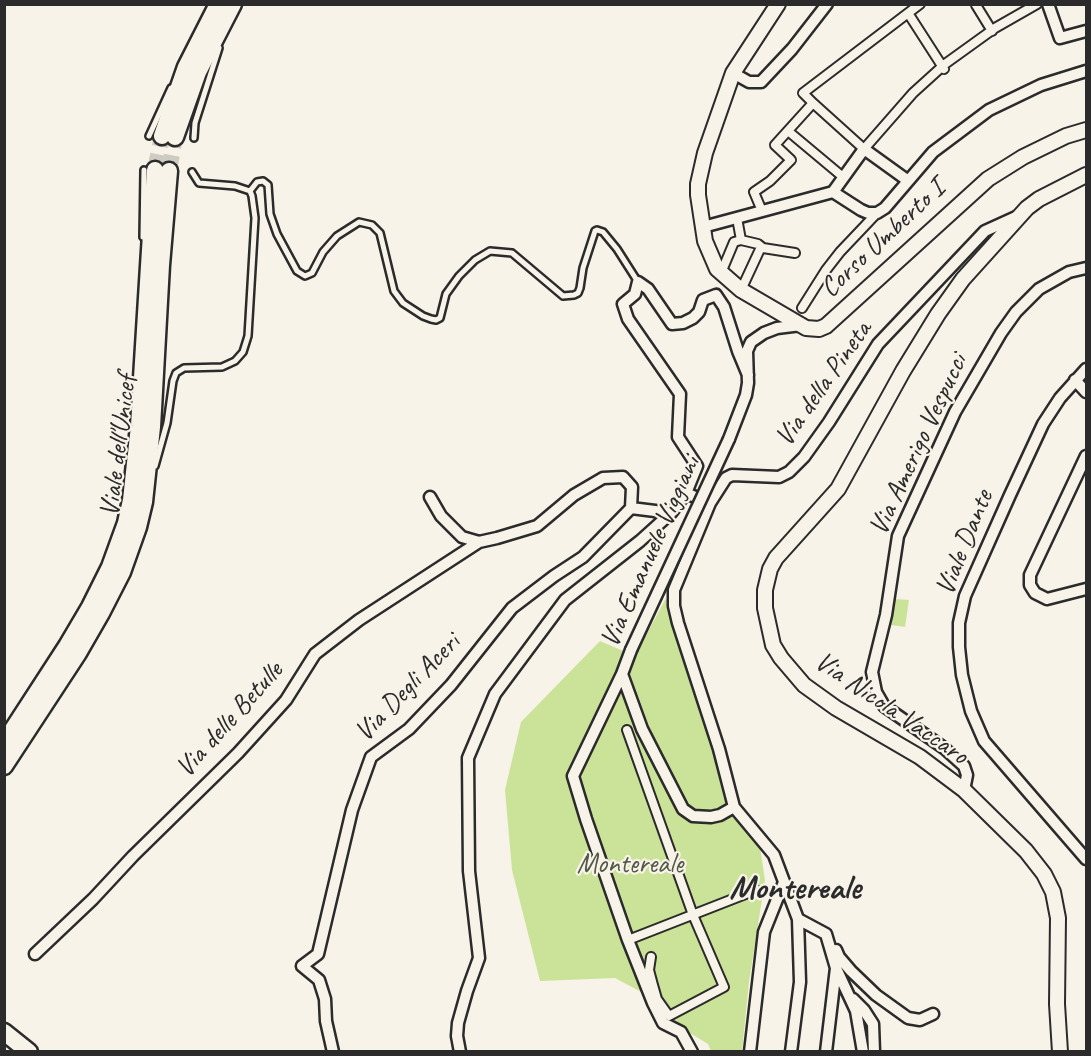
<!DOCTYPE html>
<html>
<head>
<meta charset="utf-8">
<style>
	body { margin:0 }
	#map { position:relative; width:1091px; height:1056px; overflow:hidden; background:#f7f3e8; font-family:Caveat,sans-serif }
	canvas { display:block }
	.frame { position:absolute; inset:0; border:6px solid #2b2b2b; pointer-events:none }
</style>
</head>
<body>
<div id="map">
<canvas width="1091" height="1056"></canvas>
<div class="frame"></div>
</div>
<script>
const context = document.querySelector('canvas').getContext('2d');
context.lineJoin = 'round';
function fillPath(path, color) { context.fillStyle = color; context.fill(path, 'evenodd'); }
const shape = rows => new Path2D(rows.map(r => 'M' + r).join(''));
function strokePath(path, color, width, dash) { context.strokeStyle = color; context.lineWidth = width; context.lineCap = dash ? 'butt' : 'round'; context.setLineDash(dash || []); context.stroke(path); }
function label(font, color, halo, rows, align = 'center') {
  context.font = font + ' Caveat,sans-serif'; context.lineWidth = 4.5; context.setLineDash([]); context.textBaseline = 'middle'; context.strokeStyle = halo; context.fillStyle = color; for (const [text, x, y, turn = 0] of rows) {
    context.save(); context.translate(x, y); context.rotate((+turn || 0) * Math.PI / 180); context.textAlign = isNaN(turn) ? turn : align; if (halo) context.strokeText(text, 0, 0); context.fillText(text, 0, 0); context.restore();
  }
}
fillPath(shape([
	[666,598,711,744,724,799,760,847,765,880,749,982,742,1051,711,1051,708,1044,667,1019,645,994,615,978,540,981,512,870,505,790,521,722,600,641,635,656],
	[895,599,909,600,905,627,891,625]
]), '#cbe398');
strokePath(shape([
	[155,170,162,136],
	[169,171,175,137]
]), '#cecbc2', 16, [16, 8]);
const service = shape([
	[149,136,171,88],
	[194,138,195,123,219,48],
	[250,191,257,182,263,181,268,185,270,214,277,234,297,271,305,276,312,273,323,252,337,236,359,222,372,225,380,233,394,291,403,303,423,316,431,319,436,320,440,318,446,294,459,276,475,260,490,251,512,253,563,296,574,295,578,293,580,288,583,268,595,231,597,230,603,232,617,249,638,282],
	[143,237,144,170],
	[155,466,167,423,173,381,176,373,184,368,222,367,235,361,243,352,248,336,255,218,252,196,250,191,235,186,199,183,192,172]
]);
const pedestrian = shape([
	[976,5,992,31],
	[908,13,944,69],
	[813,103,864,149,913,93,945,64,995,28,1037,4],
	[788,131,843,177],
	[762,211,754,192,770,181,791,160,775,145,813,103,803,93,920,4],
	[737,218,741,240,758,244,763,248,795,253],
	[721,273,734,242,741,240],
	[741,290,761,247],
	[802,308,826,270,840,252,877,213],
	[627,730,693,915,724,987,669,1016,657,999,653,985,649,970,651,957],
	[628,940,756,890]
]);
const minor = shape([
	[1048,4,1060,38,1086,31],
	[733,73,749,82,761,82,792,49,827,4],
	[833,192,861,210,868,213,877,213,885,208,933,152,989,110,1041,85,1086,71],
	[703,227,833,192,864,149,907,180],
	[1086,369,1060,398,1043,424,1010,495,965,596,959,623,959,647,962,675,971,711,984,741,1086,859],
	[1075,380,1086,392],
	[729,439,746,395,748,383,747,351,751,342,764,333,777,328,801,325],
	[1086,456,1030,575,1030,585,1035,593,1047,599,1086,589],
	[430,497,441,516,462,537,479,542,497,538,537,526,574,495,603,478,623,477,632,487,631,508],
	[707,502,686,493,697,466,678,437,680,394,628,319,623,304,635,294,638,282,648,289,672,324,683,323,693,318,699,312,703,300,716,295,724,307,738,351,748,375],
	[631,508,671,513,686,493],
	[631,650,622,674,642,729,683,809,693,816,711,817,720,815,734,807],
	[622,674,573,776,586,819,628,940,653,1003,663,1023,681,1032,692,1052],
	[964,790,967,775,964,766,944,748,884,706,876,692,872,672,886,615,898,536,955,412,1001,333,1016,312,1039,289,1069,272,1086,268],
	[836,950,839,957,851,971,876,995,908,1018,920,1020,933,1014],
	[35,954,93,899,133,856,238,753,286,700,315,654,359,620,479,542],
	[853,999,864,1010,873,1024,874,1052],
	[333,1052,326,1021,325,999,319,980,302,966,318,954,352,810,371,757,409,729,451,685,512,608,554,576,583,557,631,508],
	[460,1052,457,1036,458,1023,467,991,479,958,469,871,468,758,495,694,565,600,640,541,671,513],
	[750,1052,764,932,784,882],
	[791,1052,800,982,798,919],
	[826,1052,836,968],
	[863,1052,856,1011,836,968,826,934,798,919,774,855,734,807,719,749,678,623,674,606,674,590,710,503,726,478,732,475,779,477,789,472,804,457,829,422,878,344,985,231,1018,216]
]);
const tertiary = shape([
	[778,4,733,73,705,153,698,184,698,195,705,241,717,269,741,290,806,328,819,329,826,326,988,179,1023,157,1066,136,1086,130],
	[1060,1052,1057,1004,1058,918,1053,892,1044,874,1026,851,964,790,920,757,836,708,804,685,781,658,773,645,765,608,765,590,770,569,776,558,838,489,903,371,938,314,963,279,1027,208,1039,199,1086,175]
]);
const primary = shape([
	[162,136,186,67,218,4],
	[175,137,198,72,233,4],
	[4,743,67,646,90,607,110,567,126,523,131,500,139,426,155,170],
	[4,766,78,653,101,613,122,572,138,527,144,502,152,427,161,265,169,171],
	[4,1032,29,1052]
]);
strokePath(service, '#2b2b2b', 10);
strokePath(pedestrian, '#2b2b2b', 12);
strokePath(minor, '#2b2b2b', 15);
strokePath(tertiary, '#2b2b2b', 18);
strokePath(primary, '#2b2b2b', 21);
strokePath(service, '#f7f3e8', 5);
strokePath(pedestrian, '#f7f3e8', 8);
strokePath(minor, '#f7f3e8', 10);
strokePath(tertiary, '#f7f3e8', 14);
strokePath(primary, '#f7f3e8', 16);
const minorBridge = shape([
	[631,650,729,439]
]);
strokePath(minorBridge, '#2b2b2b', 15, []);
strokePath(minorBridge, '#f7f3e8', 10);
label('28px', '#2b2b2b', '#f7f3e8', [
	["Corso Umberto I",883,239,-43],
	["Via della Pineta",824,384,-55],
	["Via Amerigo Vespucci",919,445,-65],
	["Viale dell'Unicef",119,446,-83],
	["Viale Dante",965,543,-68],
	["Via Emanuele Viggiani",651,552,-66],
	["Via Degli Aceri",408,688,-46],
	["Via Nicola Vaccaro",891,709,34],
	["Via delle Betulle",230,720,-48]
]);
label('28px', '#535946', '#f7f3e8', [
	["Montereale",630,865]
]);
label('bold 34px', '#2b2b2b', '#f7f3e8', [
	["Montereale",795,889]
]);
</script>
</body>
</html>
